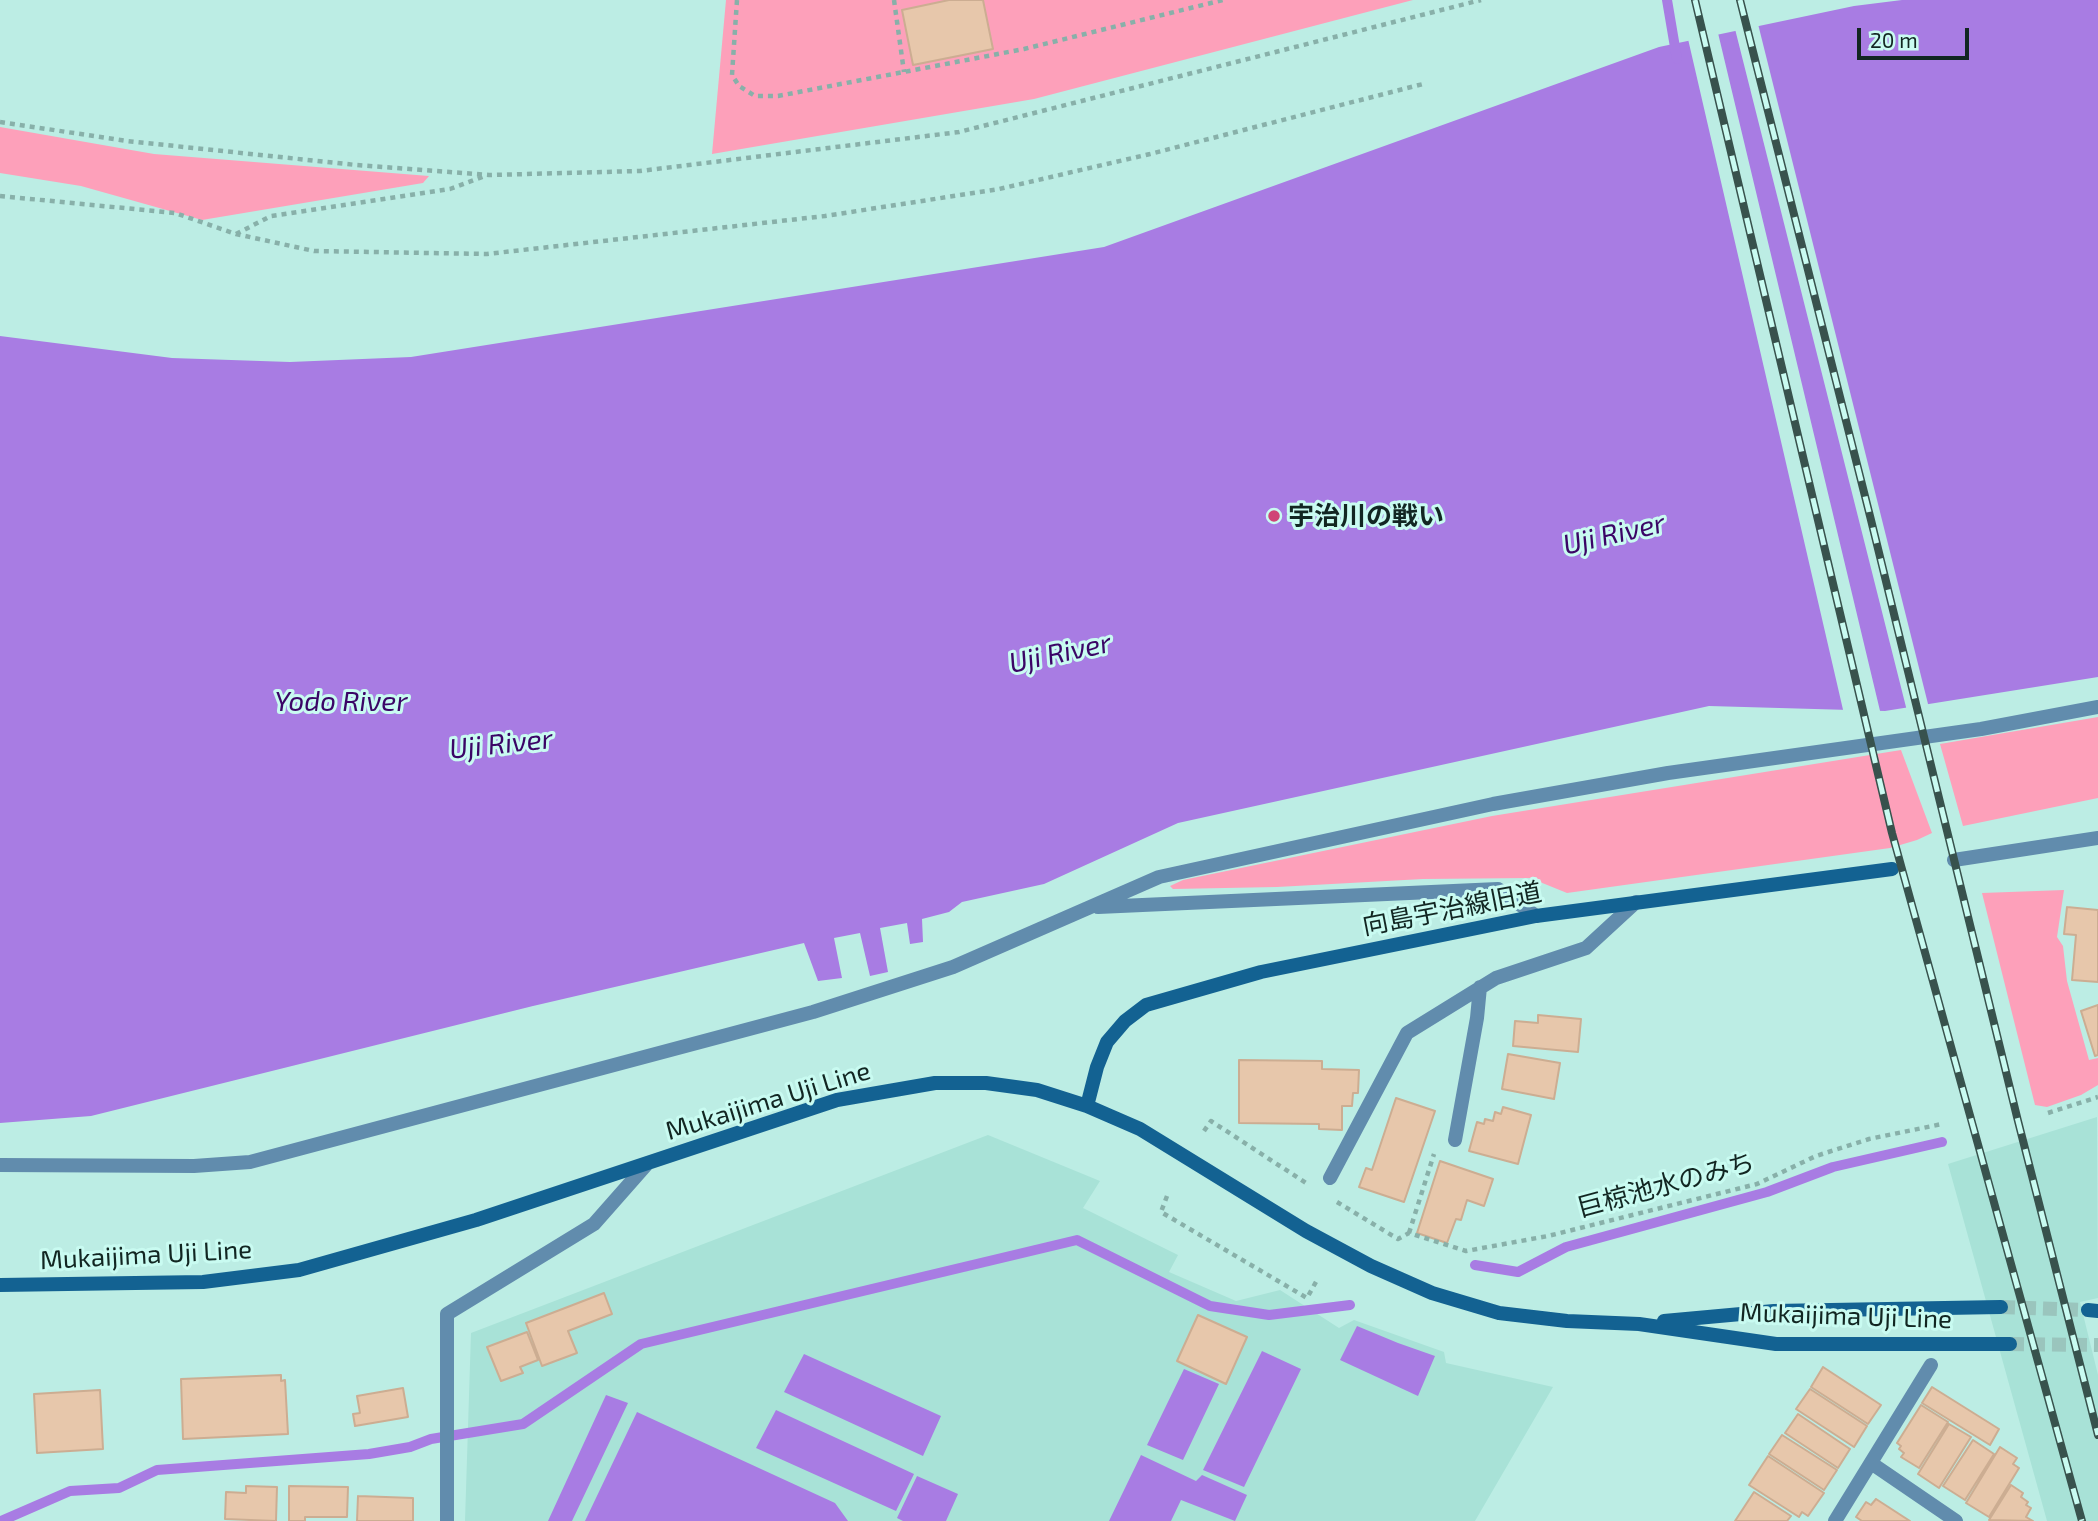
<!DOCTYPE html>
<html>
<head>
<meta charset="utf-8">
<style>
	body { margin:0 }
	#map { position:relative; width:2098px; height:1521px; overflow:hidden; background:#bcede4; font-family:"Exo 2",sans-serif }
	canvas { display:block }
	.scale { position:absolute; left:1857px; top:28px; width:112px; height:32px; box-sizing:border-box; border:4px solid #122622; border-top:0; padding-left:9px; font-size:21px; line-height:24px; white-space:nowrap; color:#122622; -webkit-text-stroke:5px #c9fbf1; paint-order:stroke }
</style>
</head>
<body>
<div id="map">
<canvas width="2098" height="1521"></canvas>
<div class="scale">20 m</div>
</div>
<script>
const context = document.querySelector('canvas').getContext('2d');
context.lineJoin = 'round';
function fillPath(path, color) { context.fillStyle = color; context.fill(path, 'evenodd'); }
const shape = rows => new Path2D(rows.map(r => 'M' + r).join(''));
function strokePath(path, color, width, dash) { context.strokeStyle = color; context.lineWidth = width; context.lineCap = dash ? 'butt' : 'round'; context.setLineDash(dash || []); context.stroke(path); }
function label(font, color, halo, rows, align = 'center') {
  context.font = font + ' "Exo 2","Noto Sans JP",sans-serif'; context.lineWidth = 6; context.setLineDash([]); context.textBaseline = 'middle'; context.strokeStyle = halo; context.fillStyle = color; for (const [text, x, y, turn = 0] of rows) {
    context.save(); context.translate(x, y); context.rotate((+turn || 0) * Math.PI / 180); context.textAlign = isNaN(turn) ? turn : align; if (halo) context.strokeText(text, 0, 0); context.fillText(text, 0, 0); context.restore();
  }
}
fillPath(shape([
	[2097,1117,2098,1298,2080,1302,2098,1375,2098,1521,2047,1521,1948,1164],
	[988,1135,1100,1181,1083,1208,1178,1255,1169,1272,1236,1301,1280,1290,1339,1328,1354,1320,1444,1352,1446,1363,1553,1387,1475,1521,465,1521,471,1333]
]), '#a8e2d7');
fillPath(shape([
	[726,0,1413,0,1034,99,712,154],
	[0,127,154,154,429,176,423,183,202,220,81,186,0,173],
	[2098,717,2098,798,1963,826,1940,744],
	[1901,750,1932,833,1917,840,1890,848,1567,893,1530,878,1423,879,1277,887,1173,889,1170,886,1183,880,1492,816],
	[2064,890,2057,937,2063,946,2067,981,2089,1060,2098,1058,2098,1085,2081,1095,2047,1107,2035,1105,1982,893]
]), '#fda0ba');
fillPath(shape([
	[1902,0,2098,0,2098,677,1885,711,1709,706,1178,823,1044,884,962,902,949,912,922,919,923,942,910,944,907,923,880,928,888,972,870,976,860,933,834,938,842,978,818,981,804,943,533,1006,91,1116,0,1123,0,336,172,358,290,362,411,357,1104,247,1659,47,1854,6],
	[1357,1326,1398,1343,1435,1356,1418,1396,1340,1360],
	[1262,1351,1301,1369,1244,1487,1203,1470],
	[804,1354,941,1416,923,1456,784,1392],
	[1184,1369,1219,1384,1183,1460,1147,1445],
	[606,1395,628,1403,572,1521,548,1521],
	[776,1410,914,1474,896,1511,756,1448],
	[637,1412,835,1503,848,1521,585,1521],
	[1141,1455,1196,1481,1202,1475,1247,1495,1235,1521,1181,1500,1171,1521,1109,1521],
	[917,1476,958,1494,946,1521,903,1521,897,1518]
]), '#a87ce3');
fillPath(shape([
	[1758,24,1929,708,1907,711,1735,29],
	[1718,33,1881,715,1844,714,1688,39]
]), '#bcede4');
strokePath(shape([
	[1667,0,1677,59],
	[1475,1265,1518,1272,1566,1247,1767,1192,1833,1167,1942,1142],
	[1,1521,70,1491,119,1488,157,1470,369,1454,410,1447,431,1439,523,1424,641,1344,1077,1240,1210,1306,1269,1315,1350,1305]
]), '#a87ce3', 10);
const building = shape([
	[949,0,983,0,993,49,913,65,902,10,949,0],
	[2067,907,2098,910,2098,982,2072,980,2076,935,2064,934,2067,907],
	[2098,1005,2098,1055,2095,1056,2081,1011,2098,1005],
	[1538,1015,1581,1019,1578,1052,1513,1046,1515,1021,1538,1023,1538,1015],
	[1508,1054,1560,1063,1554,1099,1502,1089,1508,1054],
	[1239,1060,1322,1061,1322,1069,1359,1070,1358,1093,1353,1093,1352,1106,1342,1106,1342,1130,1319,1129,1319,1124,1239,1123,1239,1060],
	[1396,1098,1435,1111,1404,1202,1359,1187,1366,1168,1372,1170,1396,1098],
	[1503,1107,1531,1115,1518,1164,1469,1151,1477,1122,1484,1124,1485,1119,1493,1121,1495,1112,1501,1114,1503,1107],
	[1440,1161,1493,1179,1484,1206,1467,1200,1461,1220,1456,1219,1447,1243,1417,1233,1440,1161],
	[604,1293,612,1314,568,1331,577,1353,542,1366,526,1323,604,1293],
	[1198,1315,1247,1337,1226,1384,1177,1361,1198,1315],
	[527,1332,538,1360,520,1367,523,1373,501,1381,487,1347,527,1332],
	[1823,1367,1881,1405,1868,1424,1811,1387,1823,1367],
	[281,1375,281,1381,285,1380,288,1434,183,1439,181,1379,281,1375],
	[1932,1387,1999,1429,1990,1445,1922,1403,1932,1387],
	[403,1388,408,1417,355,1426,353,1414,360,1413,357,1396,403,1388],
	[1810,1389,1867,1426,1854,1447,1796,1409,1810,1389],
	[100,1390,103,1449,37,1453,34,1394,100,1390],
	[1921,1405,1948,1422,1919,1468,1901,1457,1904,1453,1899,1449,1901,1446,1897,1443,1921,1405],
	[1798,1414,1850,1449,1838,1468,1785,1433,1798,1414],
	[1949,1424,1971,1437,1939,1488,1918,1474,1949,1424],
	[1782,1435,1837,1470,1824,1490,1769,1454,1782,1435],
	[1973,1440,1994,1454,1965,1500,1943,1486,1973,1440],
	[2000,1447,2017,1458,2013,1464,2019,1468,1989,1517,1966,1503,2000,1447],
	[1768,1456,1824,1493,1808,1516,1802,1512,1799,1517,1749,1485,1768,1456],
	[2011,1485,2023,1493,2021,1497,2028,1502,2026,1505,2031,1508,2026,1517,2033,1521,1989,1520,2011,1485],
	[246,1486,277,1487,276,1521,225,1519,226,1492,246,1493,246,1486],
	[289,1486,348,1487,347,1517,305,1517,305,1521,289,1521,289,1486],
	[1754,1492,1791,1516,1787,1521,1735,1521,1754,1492],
	[358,1496,413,1498,413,1521,357,1521,358,1496],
	[1876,1499,1910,1521,1862,1521,1856,1517,1866,1502,1871,1505,1876,1499]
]);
fillPath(building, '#e7c7ab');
strokePath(building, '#ccad92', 2);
strokePath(shape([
	[2001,1307,2088,1310],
	[2010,1344,2098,1345]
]), '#9ac5bd', 14, [14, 7]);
strokePath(shape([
	[737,0,732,75,739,86,755,96,778,96,1024,49,1223,0],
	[894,0,904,72],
	[0,122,127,141,356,165,489,175,640,171,959,132,1481,0],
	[0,196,175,213,236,234,314,251,487,254,825,216,999,189,1150,154,1423,84],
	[236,234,271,216,450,189,485,176],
	[2048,1113,2098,1097],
	[1204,1131,1211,1121,1306,1183],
	[1167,1196,1161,1212,1307,1298,1317,1280],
	[1337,1202,1398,1239,1409,1233,1466,1251,1548,1236,1757,1184,1816,1156,1869,1139,1942,1124],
	[1409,1233,1434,1154]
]), '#88b0a9', 4.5, [5, 5]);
strokePath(shape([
	[1954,860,2098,838],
	[1098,907,1498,889,1536,916],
	[0,1165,194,1166,250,1162,813,1012,953,967,1159,877,1493,804,1668,773,1981,729,2098,707],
	[1871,1463,1956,1521],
	[1835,1521,1931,1365]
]), '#618cad', 14);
strokePath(shape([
	[1455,1140,1477,1018,1480,987],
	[1330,1178,1407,1033,1496,978,1586,948,1636,902],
	[447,1521,447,1314,594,1224,646,1165]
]), '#618cad', 14);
strokePath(shape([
	[1087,1106,1097,1067,1107,1042,1125,1021,1146,1005,1261,972,1536,916,1892,869],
	[0,1285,203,1282,299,1270,476,1220,837,1100,935,1083,986,1083,1037,1090,1087,1106,1140,1129,1306,1231,1371,1266,1432,1293,1499,1313,1567,1321,1639,1324,1776,1344,2010,1344],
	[2088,1310,2098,1311],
	[1664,1321,1774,1311,2001,1307]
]), '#136292', 14);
const rail = shape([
	[1695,0,1892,833,2082,1521],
	[1740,0,1871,520,2018,1121,2098,1435]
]);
strokePath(rail, '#38524d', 8);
strokePath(rail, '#c9fbf1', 5, [16]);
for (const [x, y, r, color] of [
	[1274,516,7,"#d04476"]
]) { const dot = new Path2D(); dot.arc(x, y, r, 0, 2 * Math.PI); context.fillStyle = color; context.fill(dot); strokePath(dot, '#c9fbf1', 2.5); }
label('bold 26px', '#122622', '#c9fbf1', [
	["宇治川の戦い",1288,516]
], 'left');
label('26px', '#122622', '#c9fbf1', [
	["向島宇治線旧道",1452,909,-11],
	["Mukaijima Uji Line",768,1101,-17],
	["巨椋池水のみち",1666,1185,-15],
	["Mukaijima Uji Line",146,1255,-3],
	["Mukaijima Uji Line",1846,1316,2]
]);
label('italic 28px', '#3b0566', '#c9fbf1', [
	["Uji River",1614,534,-13],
	["Uji River",1060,653,-12],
	["Yodo River",341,702],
	["Uji River",501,744,-6]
]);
</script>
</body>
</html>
